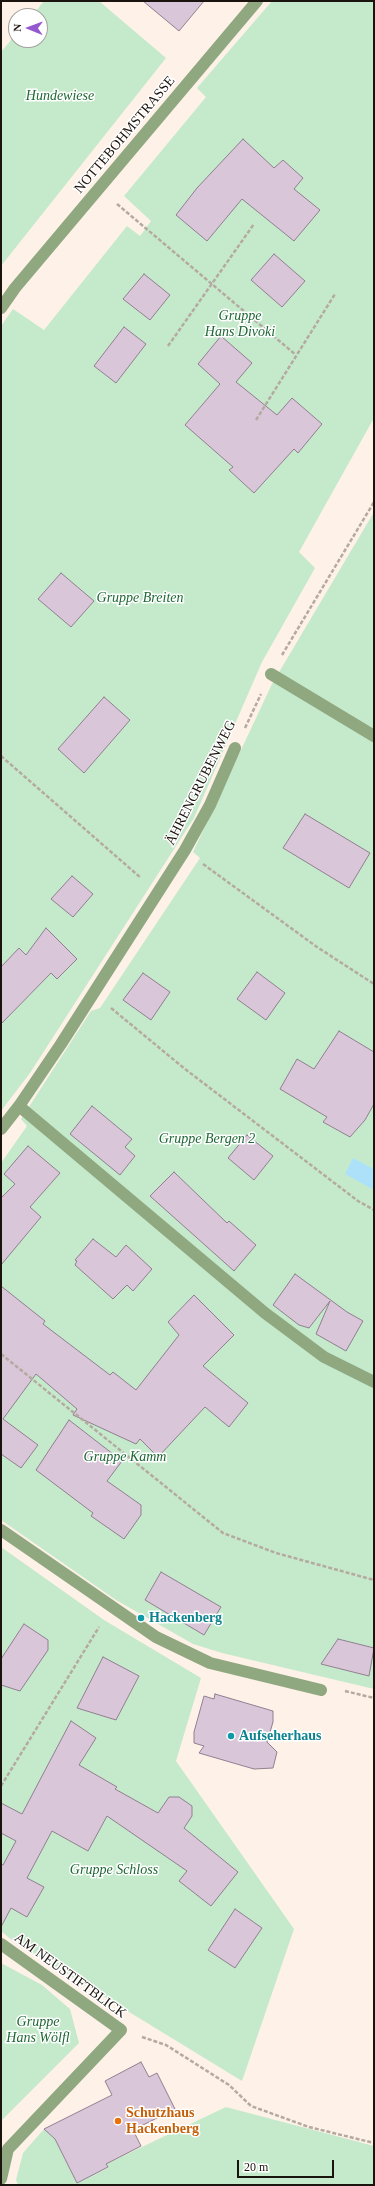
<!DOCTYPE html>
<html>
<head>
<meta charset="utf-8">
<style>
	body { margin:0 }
	#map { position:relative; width:375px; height:2186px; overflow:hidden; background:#fef1e7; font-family:Georgia,serif }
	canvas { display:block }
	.frame { position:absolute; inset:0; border:2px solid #1b130d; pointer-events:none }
	.north { position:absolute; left:8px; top:8px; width:40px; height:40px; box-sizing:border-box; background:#fff; border:1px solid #a4a19e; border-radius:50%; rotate:271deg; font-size:11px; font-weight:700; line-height:16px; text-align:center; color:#1b130d }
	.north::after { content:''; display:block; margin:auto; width:14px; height:18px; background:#9658cf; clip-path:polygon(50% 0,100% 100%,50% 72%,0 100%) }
	.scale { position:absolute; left:237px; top:2160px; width:97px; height:18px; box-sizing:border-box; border:2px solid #1b130d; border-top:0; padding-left:5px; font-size:12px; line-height:14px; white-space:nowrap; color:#1b130d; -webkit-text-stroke:3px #fff; paint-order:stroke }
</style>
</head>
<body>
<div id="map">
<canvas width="375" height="2186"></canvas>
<div class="frame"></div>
<div class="north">N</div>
<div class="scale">20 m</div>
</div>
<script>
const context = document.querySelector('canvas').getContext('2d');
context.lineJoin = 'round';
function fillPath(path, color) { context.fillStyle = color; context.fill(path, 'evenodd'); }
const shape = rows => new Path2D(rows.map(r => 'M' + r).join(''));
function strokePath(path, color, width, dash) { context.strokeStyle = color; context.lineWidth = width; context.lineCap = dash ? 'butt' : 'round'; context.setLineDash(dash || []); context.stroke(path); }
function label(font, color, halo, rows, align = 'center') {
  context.font = font + ' Georgia,serif'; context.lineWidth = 3; context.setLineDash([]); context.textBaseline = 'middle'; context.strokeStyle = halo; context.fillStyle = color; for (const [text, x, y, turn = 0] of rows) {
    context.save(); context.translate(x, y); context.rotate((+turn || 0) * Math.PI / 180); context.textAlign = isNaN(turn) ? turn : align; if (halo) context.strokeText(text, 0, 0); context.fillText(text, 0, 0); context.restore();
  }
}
fillPath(shape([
	[44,1,99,1,166,58,1,266,1,52,16,34,16,40,40,40,40,16,32,16],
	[272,1,374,1,374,418,299,552,315,568,262,662,194,818,30,1073,1,1111,1,326,13,309,44,330,127,226,140,236,151,221,124,196,206,97,197,88],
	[374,512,374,1689,222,1653,193,1644,116,1600,1,1520,1,1163,27,1126,21,1119,91,1011,100,1008,200,858,193,852,272,684],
	[1,1547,104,1620,201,1678,176,1761,294,1929,242,2081,13,1941,1,1931],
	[1,1963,42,1985,70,2009,79,2043,1,2121],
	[226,2107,374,2146,374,2185,18,2185,16,2180,23,2153,44,2129,55,2139,77,2183,108,2168,106,2164]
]), '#c5eacb');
fillPath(shape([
	[353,1158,374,1169,374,1190,345,1174]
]), '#ace1f9');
const building = shape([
	[143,1,204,1,179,31,143,1],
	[243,139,274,168,283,160,303,178,294,189,320,210,294,241,242,199,207,241,176,215,197,188,243,139],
	[274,254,305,281,282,307,251,280,274,254],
	[144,274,170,295,150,320,123,299,144,274],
	[124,327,146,344,116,383,94,366,124,327],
	[221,336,252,363,236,382,277,415,292,398,322,424,298,453,294,449,254,493,229,470,233,467,185,425,220,384,198,364,221,336],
	[61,573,94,601,71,627,38,599,61,573],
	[104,697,130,720,84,773,58,749,104,697],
	[305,814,370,853,349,888,283,848,305,814],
	[72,876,93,894,73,917,51,899,72,876],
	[46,928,77,959,57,979,51,973,1,1024,1,967,19,948,26,955,46,928],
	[257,972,285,993,266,1020,237,999,257,972],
	[143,973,170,992,151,1020,123,1000,143,973],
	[339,1031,374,1052,374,1104,365,1120,350,1137,323,1122,327,1117,280,1089,297,1059,314,1069,339,1031],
	[92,1106,132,1139,125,1147,135,1156,120,1175,70,1134,92,1106],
	[247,1135,273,1156,254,1180,228,1158,247,1135],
	[28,1146,60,1173,30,1207,41,1217,1,1265,1,1198,15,1184,4,1174,28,1146],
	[174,1172,227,1223,229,1221,256,1245,234,1271,150,1196,174,1172],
	[93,1239,116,1257,126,1245,152,1269,133,1291,127,1285,113,1299,75,1265,77,1261,75,1260,93,1239],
	[295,1274,347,1312,363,1321,346,1351,316,1334,330,1301,309,1328,299,1325,273,1305,295,1274],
	[1,1286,45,1321,43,1324,110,1375,113,1372,136,1390,179,1335,168,1322,194,1295,234,1335,203,1366,248,1403,229,1427,205,1407,158,1457,140,1439,136,1444,73,1415,77,1409,36,1374,3,1419,38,1445,21,1468,1,1454,1,1286],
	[69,1420,122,1461,107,1481,141,1505,141,1515,124,1539,91,1516,93,1513,36,1470,69,1420],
	[161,1572,221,1607,204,1635,145,1600,161,1572],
	[24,1624,48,1640,48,1650,20,1691,1,1685,1,1659,24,1624],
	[338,1639,374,1648,369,1676,321,1664,338,1639],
	[103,1657,139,1676,116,1720,77,1708,103,1657],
	[215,1694,273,1711,273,1722,267,1742,277,1752,273,1768,254,1769,199,1753,204,1746,194,1743,194,1732,204,1696,214,1699,215,1694],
	[71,1721,96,1738,79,1765,117,1787,115,1789,158,1813,169,1797,179,1797,192,1806,192,1816,184,1828,238,1872,211,1906,179,1881,187,1871,107,1816,88,1851,52,1831,27,1878,44,1887,27,1917,11,1908,1,1927,1,1864,3,1865,16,1841,1,1833,1,1803,22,1814,71,1721],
	[235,1909,262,1928,235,1968,208,1950,235,1909],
	[141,2062,149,2077,157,2073,175,2109,133,2130,141,2146,106,2164,108,2167,77,2183,55,2139,44,2129,112,2095,105,2081,141,2062]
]);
fillPath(building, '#d9c6d9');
strokePath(building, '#917f91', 1);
strokePath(shape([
	[117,204,296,355],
	[168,346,254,224],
	[256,420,335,294],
	[282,655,374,502],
	[245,728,261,694],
	[1,756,141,878],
	[203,864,317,947,374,984],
	[111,1008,185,1069,358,1201,374,1210],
	[1,1354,223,1533,276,1553,374,1580],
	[345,1691,374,1698],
	[1,1786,99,1627],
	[142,2037,166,2045,229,2085,251,2106,309,2127,374,2143]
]), '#b5aaa1', 2.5, [4, 2]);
strokePath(shape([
	[1,308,15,288,257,1],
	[271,674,374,736],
	[19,1106,265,1313,324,1357,374,1382],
	[1,1129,19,1106,61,1044,185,850,210,805,235,748],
	[1,1530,156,1637,210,1663,321,1690],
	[1,1944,121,2030,8,2149,1,2179]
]), '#90a880', 12);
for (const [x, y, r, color] of [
	[141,1618,4,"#0f9aa8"],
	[231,1736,4,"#0f9aa8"],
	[118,2121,4,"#e8710a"]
]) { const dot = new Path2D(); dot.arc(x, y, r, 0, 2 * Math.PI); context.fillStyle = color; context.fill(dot); strokePath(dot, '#fff', 1.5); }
label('italic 14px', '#1d6734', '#fff', [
	["Hundewiese",60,96],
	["Gruppe",240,316],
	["Hans Divoki",240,332],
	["Gruppe Breiten",140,598],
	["Gruppe Bergen 2",207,1139],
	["Gruppe Kamm",125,1457],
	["Gruppe Schloss",114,1870],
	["Gruppe",38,2022],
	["Hans Wölfl",38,2038]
]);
label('14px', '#1b130d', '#fff', [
	["NOTTEBOHMSTRASSE",125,135,-50],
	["ÄHRENGRUBENWEG",201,783,-63],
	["AM NEUSTIFTBLICK",70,1976,36]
]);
label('bold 14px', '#0d838f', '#fff', [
	["Hackenberg",149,1618],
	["Aufseherhaus",239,1736]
], 'left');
label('bold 14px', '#c56008', '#fff', [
	["Schutzhaus",126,2113],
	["Hackenberg",126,2129]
], 'left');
</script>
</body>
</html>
